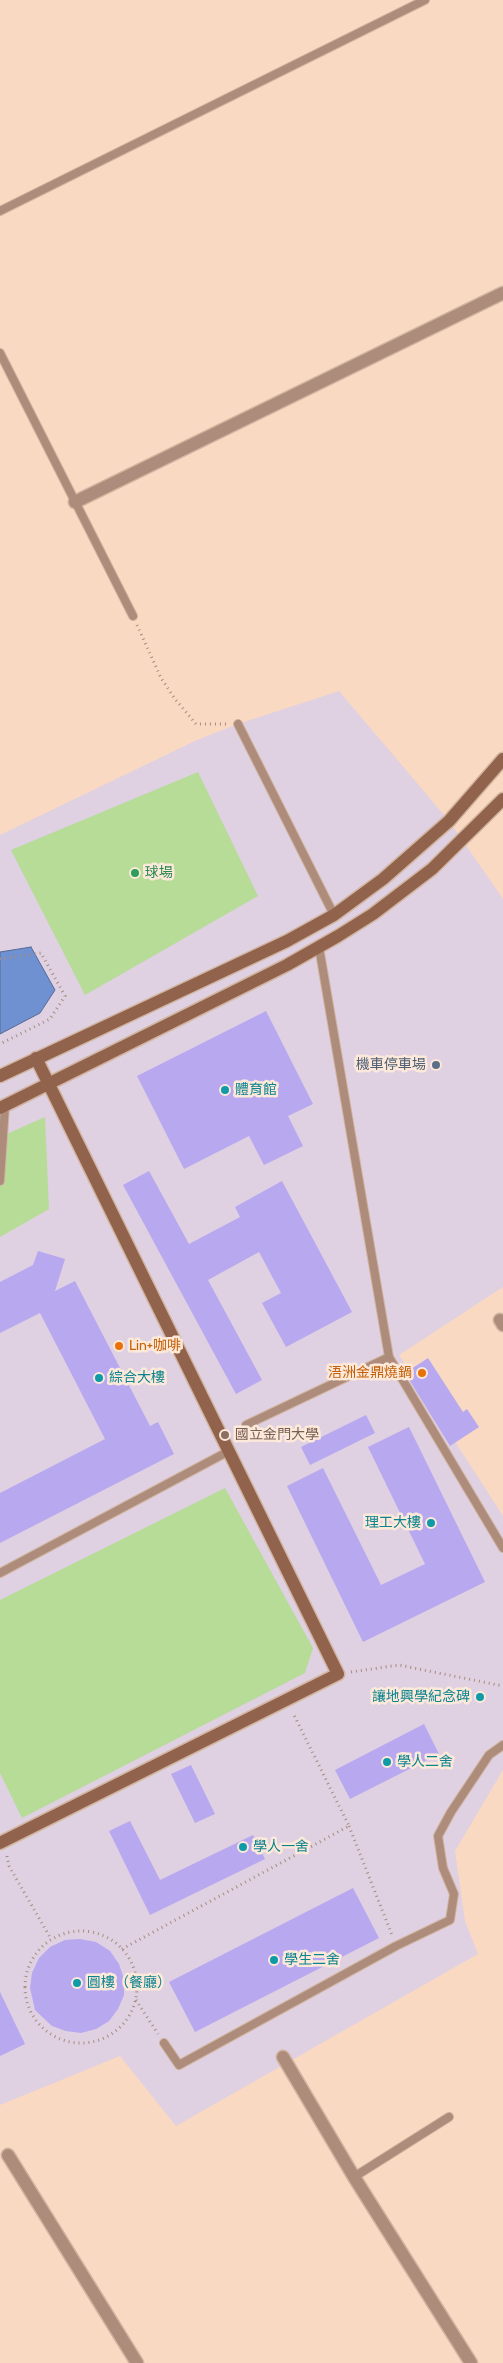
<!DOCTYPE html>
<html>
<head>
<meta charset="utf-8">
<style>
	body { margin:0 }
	canvas { display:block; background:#f9d9c1 }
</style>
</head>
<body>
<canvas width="503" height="2363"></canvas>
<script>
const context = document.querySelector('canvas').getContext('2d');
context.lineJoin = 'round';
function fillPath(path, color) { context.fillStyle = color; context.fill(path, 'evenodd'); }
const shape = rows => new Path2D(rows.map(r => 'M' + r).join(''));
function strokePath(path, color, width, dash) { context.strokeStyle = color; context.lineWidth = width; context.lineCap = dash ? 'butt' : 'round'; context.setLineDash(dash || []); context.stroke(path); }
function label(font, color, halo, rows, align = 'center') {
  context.font = font + ' Cabin,"Noto Sans TC",sans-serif'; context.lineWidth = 5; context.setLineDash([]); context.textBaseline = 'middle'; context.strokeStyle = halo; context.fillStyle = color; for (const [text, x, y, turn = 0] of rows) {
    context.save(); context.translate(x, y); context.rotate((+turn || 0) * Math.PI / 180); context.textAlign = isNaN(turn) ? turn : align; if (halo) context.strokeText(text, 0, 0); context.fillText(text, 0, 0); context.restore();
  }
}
fillPath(shape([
	[339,691,449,821,503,899,503,1287,399,1355,503,1516,503,1770,455,1851,465,1921,478,1954,176,2126,120,2056,0,2105,0,835,197,740,238,724]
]), '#dfd0e2');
fillPath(shape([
	[198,772,258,896,85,995,11,850],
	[45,1117,49,1209,0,1237,0,1137],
	[225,1488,313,1648,305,1673,22,1818,0,1773,0,1600]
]), '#b6dc97');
const water = shape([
	[31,947,55,990,40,1013,0,1034,0,952,31,947]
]);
fillPath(water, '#7091d1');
strokePath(water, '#566a94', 1);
fillPath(shape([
	[266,1011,313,1104,288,1116,303,1146,264,1165,249,1136,184,1169,137,1076],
	[149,1171,189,1244,240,1217,235,1207,282,1181,352,1312,286,1347,262,1303,281,1293,259,1252,208,1280,262,1380,236,1394,123,1185],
	[38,1251,65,1259,55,1291,75,1281,150,1426,158,1422,174,1454,0,1543,0,1493,105,1439,40,1313,0,1333,0,1282,33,1265],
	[428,1358,463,1412,467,1409,479,1427,450,1446,405,1373],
	[366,1415,375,1433,310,1465,301,1447],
	[409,1427,485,1582,363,1642,287,1486,323,1468,381,1585,425,1564,368,1447],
	[424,1724,439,1754,350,1799,335,1770],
	[191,1765,215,1814,195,1823,171,1774],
	[130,1821,160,1880,253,1835,265,1859,150,1915,109,1831],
	[353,1888,379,1938,195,2032,169,1982],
	[80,1939,96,1942,110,1951,119,1964,124,1979,124,1995,118,2009,109,2021,96,2029,81,2033,66,2031,52,2026,35,2010,30,1988,32,1973,39,1958,50,1947,65,1940],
	[0,1992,25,2044,0,2056]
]), '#b7a8f0');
const lane = shape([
	[0,211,425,0],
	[0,353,133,616],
	[238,724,334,915],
	[0,1181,5,1106],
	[389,1357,503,1548],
	[246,1425,389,1357,319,947],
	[0,1573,229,1451],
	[164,2043,179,2065,396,1946,450,1920,454,1894,443,1868,438,1836,451,1812,489,1755,503,1745],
	[354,2177,449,2117]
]);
const street = shape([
	[75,502,503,293],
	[500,1320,503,1325],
	[283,2057,354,2177,471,2363],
	[8,2155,137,2363]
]);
const secondary = shape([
	[0,1076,287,941,334,915,383,879,449,821,503,759],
	[0,1108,287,965,338,936,373,914,432,869,503,799],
	[0,1843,338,1674,36,1058]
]);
strokePath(lane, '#d1b5a0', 10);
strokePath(street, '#d1b5a0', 15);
strokePath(secondary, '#d1b5a0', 15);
strokePath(shape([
	[137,625,161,678,175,699,196,724,227,724],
	[0,959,41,953,65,996,50,1019,0,1044],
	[351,1672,399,1665,503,1686],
	[349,1826,392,1935],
	[7,1856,9,1866,51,1939],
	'25 1987a56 56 0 1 1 112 0a56 56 0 1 1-112 0Z',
	[122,1949,349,1826,293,1713],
	[136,2000,158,2034]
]), '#a68e7c', 3, [1, 4]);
strokePath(lane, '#ad8c7c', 8);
strokePath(street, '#ad8c7c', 12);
strokePath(secondary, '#92634c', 12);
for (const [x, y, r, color] of [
	[135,873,5,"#2e9e5b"],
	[436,1065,5,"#5c6f8a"],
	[225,1090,5,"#0f9aa8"],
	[119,1346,5,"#e8710a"],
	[422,1373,5,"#e8710a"],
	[99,1378,5,"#0f9aa8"],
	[225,1435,5,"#8d6e63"],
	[431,1523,5,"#0f9aa8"],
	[480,1697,5,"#0f9aa8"],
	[387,1762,5,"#0f9aa8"],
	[243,1847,5,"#0f9aa8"],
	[274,1960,5,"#0f9aa8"],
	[77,1983,5,"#0f9aa8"]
]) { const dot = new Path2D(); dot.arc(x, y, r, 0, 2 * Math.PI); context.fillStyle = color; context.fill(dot); strokePath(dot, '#fce9da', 2); }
label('14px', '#27864d', '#fce9da', [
	["球場",145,873]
], 'left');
label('14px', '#4e5e75', '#fce9da', [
	["機車停車場",426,1065]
], 'right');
label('14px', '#0d838f', '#fce9da', [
	["體育館",235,1090],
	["綜合大樓",109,1378],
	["理工大樓",421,1523,"right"],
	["讓地興學紀念碑",470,1697,"right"],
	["學人二舍",397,1762],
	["學人一舍",253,1847],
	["學生二舍",284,1960],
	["圓樓（餐廳）",87,1983]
], 'left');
label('14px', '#c56008', '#fce9da', [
	["Lin+咖啡",129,1346],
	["浯洲金鼎燒鍋",412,1373,"right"]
], 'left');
label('14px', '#785e54', '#fce9da', [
	["國立金門大學",235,1435]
], 'left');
</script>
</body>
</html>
